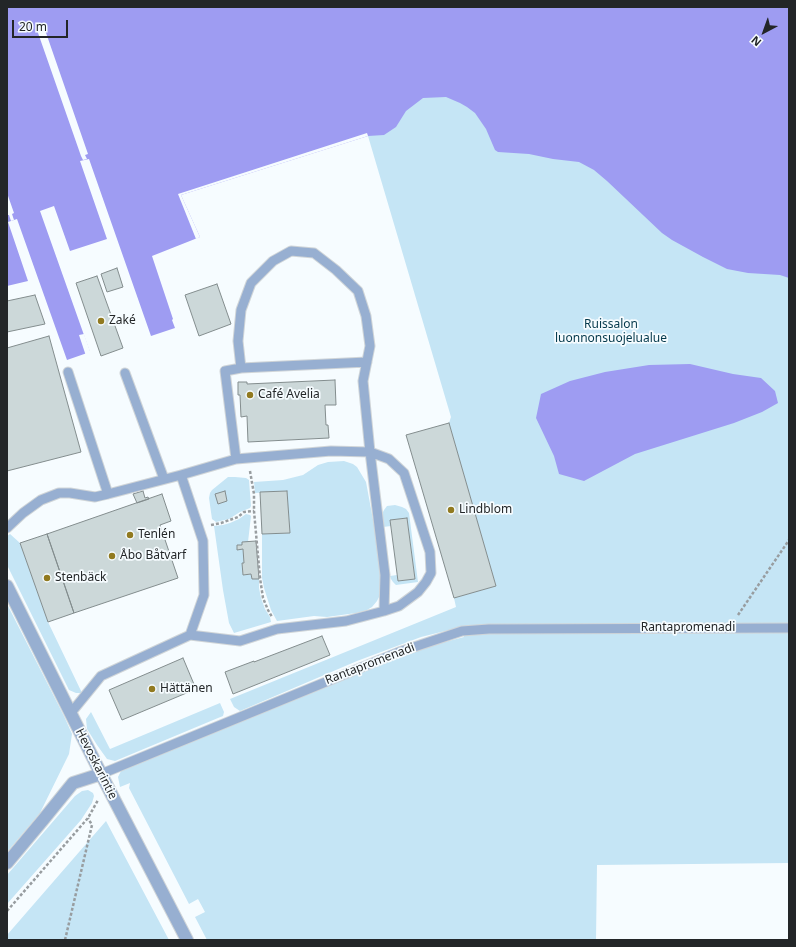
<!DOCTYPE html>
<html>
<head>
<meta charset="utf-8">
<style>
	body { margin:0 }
	#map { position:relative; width:796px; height:947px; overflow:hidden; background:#f6fcff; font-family:"Noto Sans",sans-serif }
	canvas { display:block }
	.frame { position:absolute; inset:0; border:8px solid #232628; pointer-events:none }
	.north { position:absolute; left:744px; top:12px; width:40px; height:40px; -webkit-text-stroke:3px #f6fcff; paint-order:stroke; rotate:221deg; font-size:11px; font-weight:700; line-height:16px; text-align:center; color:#232628 }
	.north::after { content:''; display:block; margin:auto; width:14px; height:18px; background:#232628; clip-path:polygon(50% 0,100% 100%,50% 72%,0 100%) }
	.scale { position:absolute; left:12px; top:20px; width:56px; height:18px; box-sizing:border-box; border:2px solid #232628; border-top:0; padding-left:5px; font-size:12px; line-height:14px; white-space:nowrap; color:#232628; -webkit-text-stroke:3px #f6fcff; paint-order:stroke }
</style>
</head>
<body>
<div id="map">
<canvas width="796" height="947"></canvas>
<div class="frame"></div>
<div class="north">N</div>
<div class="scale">20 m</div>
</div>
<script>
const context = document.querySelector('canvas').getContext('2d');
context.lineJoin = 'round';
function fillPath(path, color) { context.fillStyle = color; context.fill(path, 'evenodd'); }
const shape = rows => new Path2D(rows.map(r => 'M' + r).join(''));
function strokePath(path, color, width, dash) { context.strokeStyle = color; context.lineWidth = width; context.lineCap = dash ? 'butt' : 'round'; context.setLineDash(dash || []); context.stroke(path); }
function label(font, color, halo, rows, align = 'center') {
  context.font = font + ' "Noto Sans",sans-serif'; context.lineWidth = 3.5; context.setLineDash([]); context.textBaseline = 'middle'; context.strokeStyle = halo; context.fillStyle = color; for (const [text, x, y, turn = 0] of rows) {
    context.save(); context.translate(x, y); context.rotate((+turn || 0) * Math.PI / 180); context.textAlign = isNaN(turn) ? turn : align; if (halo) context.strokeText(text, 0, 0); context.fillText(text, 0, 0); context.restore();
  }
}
fillPath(shape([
	[506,43,789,219,789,863,597,865,596,940,207,940,195,917,205,912,198,899,189,904,129,788,130,783,120,787,118,777,121,771,333,684,415,652,437,644,464,637,461,627,421,637,357,661,240,711,234,707,230,699,456,607,454,598,496,586,449,423,451,417,368,136,347,71],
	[344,461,353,464,357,467,366,482,374,525,382,588,381,593,377,601,372,607,367,610,356,613,327,617,314,616,277,621,271,610,264,588,262,578,262,534,290,533,287,491,255,493,254,482,283,480,303,475,318,465,328,462],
	[228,477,235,477,246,478,249,480,251,506,250,508,240,512,229,519,216,522,212,519,209,498,210,493,212,490],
	[395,505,402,507,406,509,409,513,418,582,396,585,393,582,391,579,390,576,397,575,398,581,415,579,407,518,391,520,391,526,383,527,382,514,384,510,387,506],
	[246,514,250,515,251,516,248,542,242,545,237,545,237,549,243,549,244,563,242,563,243,575,251,574,252,579,259,579,259,588,261,598,265,609,270,617,271,622,234,633,229,623,223,590,214,526,223,525,230,523,239,519],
	[10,534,20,543,48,622,82,693,76,693,69,690,9,569,7,565,7,536],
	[7,604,64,716,72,734,69,754,40,813,7,852],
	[220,703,224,712,223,716,218,718,115,761,107,759,97,745,87,729,86,719,91,712,110,749],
	[88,790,93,793,94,796,92,803,81,820,7,904,7,875,75,796,82,791],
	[106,821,169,940,7,940,7,935]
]), '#c5e5f5');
fillPath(shape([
	[7,7,789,7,789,278,780,275,748,273,727,269,703,257,672,240,662,233,607,181,594,170,579,162,553,159,529,154,498,152,495,150,486,129,475,113,467,107,460,103,446,97,423,98,406,111,396,127,384,135,368,136,181,195,200,237,152,256,173,319,172,320,175,328,151,336,89,159,80,161,107,239,70,251,54,206,40,211,90,352,67,360,17,219,8,222,28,281,7,286],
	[690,364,733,374,761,378,775,391,778,403,762,412,734,423,635,454,584,481,559,474,554,456,536,418,541,394,570,381,605,372,649,365]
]), '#9e9cf2');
fillPath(shape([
	[44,27,88,154,85,155,87,159,83,160,81,156,37,30],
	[367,133,368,136,181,195,200,237,196,239,178,194],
	[7,193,14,213,12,214,14,220,11,221,9,215,7,215],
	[84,334,91,354,86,356,79,335]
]), '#f6fcff');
const building = shape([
	[117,268,123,287,107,292,101,274,117,268],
	[97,276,123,348,101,356,76,283,97,276],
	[217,284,231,324,199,336,185,295,217,284],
	[35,295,45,324,7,332,7,301,35,295],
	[49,336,81,452,7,471,7,348,49,336],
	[335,380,336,405,325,405,326,425,328,425,329,438,248,442,247,416,241,417,240,395,238,395,238,382,247,382,247,384,335,380],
	[449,423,496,586,454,598,406,435,449,423],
	[143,491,145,498,148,497,149,499,137,503,133,494,143,491],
	[225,491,227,501,218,504,215,494,225,491],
	[287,491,290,533,262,534,260,492,287,491],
	[162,494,171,521,160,525,178,578,74,613,47,534,162,494],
	[407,518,415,579,398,581,390,520,407,518],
	[47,534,74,613,48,622,20,543,47,534],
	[256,541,259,579,252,579,251,574,243,575,242,563,244,563,243,549,237,550,237,545,242,545,242,542,256,541],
	[322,636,330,655,233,694,225,672,254,661,254,662,322,636],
	[183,658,196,689,122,720,109,690,183,658]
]);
fillPath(building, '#ccd8d9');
strokePath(building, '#838d8e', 1);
const lane = shape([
	[241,368,238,341,241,310,251,283,273,261,291,251,314,253,336,270,358,291,366,316,370,346,363,381,370,452,385,575,384,611],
	[68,372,108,494],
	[125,373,164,479],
	[236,459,225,371,241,368,367,362],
	[181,475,203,541,204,595,190,635],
	[7,528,23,513,41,500,59,493,70,493,95,497,108,494,181,475,236,459,331,451,370,452,389,459,404,473,430,552,431,573,426,582,418,592,399,606,384,611,346,621,277,629,240,641,190,635,101,676,70,714],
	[101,774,399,652,462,631,489,629,789,628]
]);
const street = shape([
	[7,586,101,774,187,940],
	[7,863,43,820,73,783,101,774]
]);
strokePath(lane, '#d0d5d8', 11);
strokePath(street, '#d0d5d8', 14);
strokePath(shape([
	[250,471,254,494,254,511,260,578,263,598,268,610,272,617],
	[211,525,221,523,238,517,244,512,254,511],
	[738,615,789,540],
	[7,911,88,818,98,800],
	[65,940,92,825,88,818]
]), '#989da0', 2.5, [3, 2]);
strokePath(lane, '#97afd1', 9);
strokePath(street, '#97afd1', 12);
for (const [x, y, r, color] of [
	[101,321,4,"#917a20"],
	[250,395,4,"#917a20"],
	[451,510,4,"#917a20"],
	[130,535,4,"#917a20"],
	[112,556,4,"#917a20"],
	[47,578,4,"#917a20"],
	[152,689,4,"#917a20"]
]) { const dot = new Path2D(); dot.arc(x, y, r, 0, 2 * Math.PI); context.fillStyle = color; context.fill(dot); strokePath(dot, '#f6fcff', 1.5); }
label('12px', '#232628', '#f6fcff', [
	["Zaké",109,321],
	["Café Avelia",258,395],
	["Lindblom",459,510],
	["Tenlén",138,535],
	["Åbo Båtvarf",120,556],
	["Stenbäck",55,578],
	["Hättänen",160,689]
], 'left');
label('12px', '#04394c', '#f6fcff', [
	["Ruissalon",611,325],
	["luonnonsuojelualue",611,339]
]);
label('12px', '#232628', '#f6fcff', [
	["Rantapromenadi",688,628],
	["Rantapromenadi",370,664,-21],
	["Hevoskarintie",96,764,63]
]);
</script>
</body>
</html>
